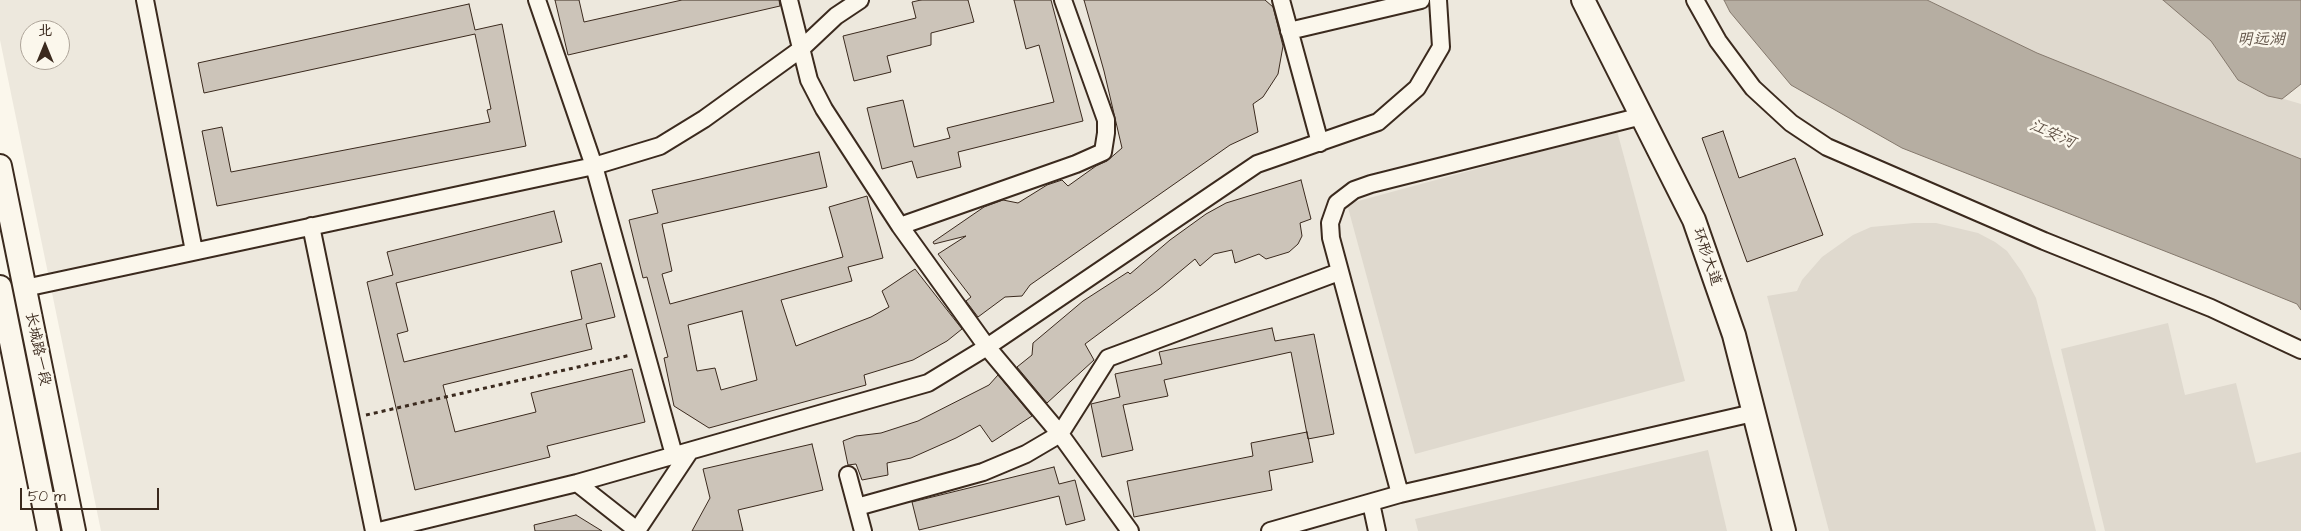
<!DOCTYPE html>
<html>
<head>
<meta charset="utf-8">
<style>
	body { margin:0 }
	#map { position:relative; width:2301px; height:531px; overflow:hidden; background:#fbf7ec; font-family:"Architects Daughter","LXGW WenKai TC",sans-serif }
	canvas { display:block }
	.north { position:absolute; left:20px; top:20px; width:50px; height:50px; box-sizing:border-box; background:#fbf7ec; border:1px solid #aea59a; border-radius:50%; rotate:0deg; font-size:14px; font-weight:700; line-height:20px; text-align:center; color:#3b2a1e }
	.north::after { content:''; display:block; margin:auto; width:18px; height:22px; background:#3b2a1e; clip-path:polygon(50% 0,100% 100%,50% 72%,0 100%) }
	.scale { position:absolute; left:20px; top:488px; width:139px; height:22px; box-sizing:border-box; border:2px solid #3b2a1e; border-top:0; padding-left:6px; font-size:15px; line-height:18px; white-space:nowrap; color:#3b2a1e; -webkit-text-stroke:4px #fbf7ec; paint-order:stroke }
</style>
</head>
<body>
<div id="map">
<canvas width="2301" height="531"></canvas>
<div class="north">北</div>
<div class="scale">50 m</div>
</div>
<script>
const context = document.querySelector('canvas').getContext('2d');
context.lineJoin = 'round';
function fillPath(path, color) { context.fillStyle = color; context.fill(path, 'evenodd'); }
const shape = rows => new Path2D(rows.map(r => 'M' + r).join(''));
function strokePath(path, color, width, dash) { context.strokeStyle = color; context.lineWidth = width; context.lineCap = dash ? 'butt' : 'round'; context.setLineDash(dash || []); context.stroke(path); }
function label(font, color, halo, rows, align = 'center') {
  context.font = font + ' "Architects Daughter","LXGW WenKai TC",sans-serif'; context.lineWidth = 5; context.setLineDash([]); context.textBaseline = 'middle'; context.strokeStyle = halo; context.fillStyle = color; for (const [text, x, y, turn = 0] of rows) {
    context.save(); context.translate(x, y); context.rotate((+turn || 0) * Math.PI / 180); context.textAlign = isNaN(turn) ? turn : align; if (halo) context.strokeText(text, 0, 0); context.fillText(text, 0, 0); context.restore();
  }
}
fillPath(shape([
	[0,0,2301,0,2301,531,101,531,0,40],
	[30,30,60,30,60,60,30,60]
]), '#ede8dd');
fillPath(shape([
	[1927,0,2164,0,2211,41,2238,80,2257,91,2301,104,2301,159,2037,53],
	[1617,131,1685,381,1415,454,1347,204],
	[1914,223,1936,223,1978,233,1995,242,2007,251,2022,272,2036,298,2096,531,1829,531,1767,296,1797,291,1802,280,1822,257,1853,235,1871,227],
	[2168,323,2185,395,2236,383,2256,463,2301,452,2301,531,2105,531,2061,349],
	[1708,450,1727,531,1418,531,1415,519]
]), '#dfd9ce');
const water = shape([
	[1724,0,1927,0,2037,53,2301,159,2301,310,2297,304,2213,270,1902,148,1791,85,1730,12,1724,0],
	[2163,0,2301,0,2301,84,2282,99,2268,96,2238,80,2211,41,2163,0]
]);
fillPath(water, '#b6aea2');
strokePath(water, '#85796d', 1);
const building = shape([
	[555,0,579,0,584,22,682,0,779,0,780,6,568,55,555,0],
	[921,0,968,0,974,22,931,33,931,45,887,56,891,72,854,81,843,36,916,18,912,2,921,0],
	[1014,0,1051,0,1083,121,958,152,961,167,917,178,912,161,882,169,867,108,903,100,914,147,950,138,947,128,1054,102,1039,45,1026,49,1014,0],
	[1084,0,1265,0,1273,7,1283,46,1278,74,1263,97,1253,104,1258,132,1230,145,1030,285,1022,296,1005,297,978,317,966,301,971,297,938,254,966,236,934,244,933,242,984,207,1003,200,1018,203,1047,185,1062,180,1068,186,1096,166,1107,161,1122,148,1104,71,1084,0],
	[469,4,475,30,502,24,526,146,217,206,202,131,222,127,231,172,490,122,487,110,491,109,475,34,204,93,198,63,469,4],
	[1723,131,1739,178,1795,158,1823,235,1747,262,1702,138,1723,131],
	[819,152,827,187,662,224,672,271,662,274,670,304,843,257,829,207,867,196,883,258,848,267,852,281,781,300,796,346,871,317,889,307,882,291,915,269,962,329,947,341,913,360,864,375,866,385,709,428,674,406,664,358,668,357,647,277,643,278,629,220,658,213,652,190,819,152],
	[742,311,757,380,721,390,715,368,697,371,688,325,742,311],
	[1301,180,1311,219,1300,223,1302,236,1298,244,1289,252,1266,259,1259,254,1235,263,1232,250,1214,254,1200,266,1195,259,1159,289,1085,344,1094,360,1047,403,1017,367,1032,355,1033,343,1083,301,1128,272,1130,274,1170,240,1206,214,1226,203,1301,180],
	[554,211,562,242,396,283,408,331,397,334,404,362,582,319,571,271,601,263,615,317,586,324,592,349,443,385,455,432,536,412,531,393,632,369,645,422,547,446,550,457,415,490,367,282,393,275,387,252,554,211],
	[1272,328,1275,341,1314,334,1334,434,1308,439,1291,352,1164,380,1168,396,1123,405,1133,450,1102,457,1091,404,1120,397,1115,374,1162,364,1159,352,1272,328],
	[998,375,1032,416,992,442,980,425,956,438,911,458,887,463,888,475,862,480,856,464,848,465,843,441,856,436,881,433,918,421,989,385,998,375],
	[1307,432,1313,462,1269,471,1272,490,1134,517,1127,481,1253,456,1251,443,1307,432],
	[812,444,823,490,738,510,743,531,692,531,710,498,703,469,812,444],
	[1054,467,1059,484,1075,480,1085,520,1066,525,1059,496,919,530,912,502,1054,467],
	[576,515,602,531,535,531,534,525,576,515]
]);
fillPath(building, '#ccc4b9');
strokePath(building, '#3b2a1e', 1);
const street = shape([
	[145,0,194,251],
	[537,0,594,166,674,455],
	[789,0,809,80,824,109,900,226,987,347,1060,434,1130,531],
	[1281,0,1320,143],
	[1695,0,1718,41,1753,88,1791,123,1827,147,2044,241,2211,308,2301,350],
	[1289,31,1421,0],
	[311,226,374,531],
	[900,226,1076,164,1103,152,1106,133,1106,120,1063,0],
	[25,288,594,166,660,146,704,119,801,49,836,16,860,0],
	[848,475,863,531],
	[577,483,638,531],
	[1400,494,1753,413],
	[1371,503,1377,531],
	[857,507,983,472,1026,454,1060,434,1108,358,1339,272],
	[638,529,690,451],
	[379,531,577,483,928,383,987,347,1257,164,1378,122,1417,88,1441,47,1438,0],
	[1270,531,1400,494,1331,238,1330,223,1337,203,1354,190,1371,184,1642,116]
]);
const secondary = shape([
	[1583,0,1694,220,1734,335,1784,531],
	[0,166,74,531],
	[0,287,49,531]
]);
strokePath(street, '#3b2a1e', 20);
strokePath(secondary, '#3b2a1e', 26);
strokePath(shape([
	[366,415,631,355]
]), '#3b2a1e', 3, [4, 4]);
strokePath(street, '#fbf7ec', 16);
strokePath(secondary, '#fbf7ec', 22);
label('15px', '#3b2a1e', '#fbf7ec', [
	["环形大道",1706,257,71],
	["长城路一段",37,349,78]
]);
label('italic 16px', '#605246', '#fbf7ec', [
	["明远湖",2261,41],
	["江安河",2052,135,24]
]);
</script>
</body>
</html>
